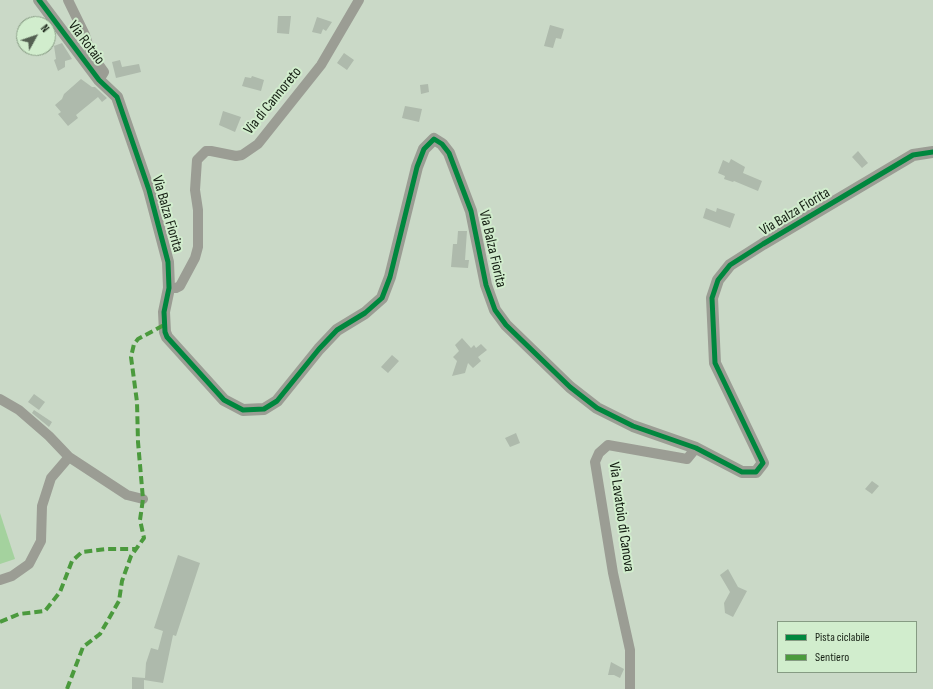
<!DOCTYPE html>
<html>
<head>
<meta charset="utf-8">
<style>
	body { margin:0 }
	#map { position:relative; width:933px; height:689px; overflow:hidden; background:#cad9c7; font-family:"Sofia Sans Condensed",sans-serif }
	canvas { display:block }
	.legend { position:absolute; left:777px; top:621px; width:140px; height:52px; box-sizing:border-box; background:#d1edcd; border:1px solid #869b83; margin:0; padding:5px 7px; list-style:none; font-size:12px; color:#151f13 }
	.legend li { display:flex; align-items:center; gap:8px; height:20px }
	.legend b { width:20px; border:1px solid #869b83 }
	.north { position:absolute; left:16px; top:16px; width:40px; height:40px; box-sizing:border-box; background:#d1edcd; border:1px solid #869b83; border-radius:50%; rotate:50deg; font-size:11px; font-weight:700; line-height:16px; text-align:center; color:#151f13 }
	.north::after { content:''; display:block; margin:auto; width:14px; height:18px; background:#546052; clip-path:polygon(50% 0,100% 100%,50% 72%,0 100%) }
</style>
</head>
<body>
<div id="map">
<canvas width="933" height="689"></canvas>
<ul class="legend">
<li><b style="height:5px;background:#00873e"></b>Pista ciclabile</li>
<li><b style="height:5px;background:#4b9a3d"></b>Sentiero</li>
</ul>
<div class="north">N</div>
</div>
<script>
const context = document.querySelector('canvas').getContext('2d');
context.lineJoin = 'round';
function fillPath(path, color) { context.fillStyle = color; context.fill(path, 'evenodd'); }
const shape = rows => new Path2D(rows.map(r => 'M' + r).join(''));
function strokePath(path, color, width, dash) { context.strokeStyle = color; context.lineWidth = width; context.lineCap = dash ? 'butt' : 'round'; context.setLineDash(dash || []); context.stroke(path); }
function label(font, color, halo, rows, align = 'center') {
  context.font = font + ' "Sofia Sans Condensed",sans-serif'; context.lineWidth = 4; context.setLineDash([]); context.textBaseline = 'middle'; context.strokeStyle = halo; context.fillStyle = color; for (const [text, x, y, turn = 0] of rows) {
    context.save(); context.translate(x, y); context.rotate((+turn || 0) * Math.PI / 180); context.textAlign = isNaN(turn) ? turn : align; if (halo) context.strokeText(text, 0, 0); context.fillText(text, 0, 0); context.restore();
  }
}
fillPath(shape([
	[0,513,15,559,0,564]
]), '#a4d29e');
fillPath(shape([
	[278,16,291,16,289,34,277,33],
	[317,17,332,22,326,31,323,29,321,34,312,32],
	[550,25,564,29,561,39,556,38,553,48,544,46],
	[62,43,72,59,65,61,65,67,58,71,54,60,56,59,54,46],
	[344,53,354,60,347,70,337,63],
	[120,60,122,67,139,64,141,72,116,78,112,62],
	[252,76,264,80,261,91,242,86,245,77,251,78],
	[81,79,92,87,95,87,107,98,102,102,98,97,76,115,78,118,68,126,58,114,61,112,55,105,62,99,64,94],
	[428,84,429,92,421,94,420,85],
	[405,106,422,109,419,122,402,118],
	[223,111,241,117,235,132,219,125],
	[858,151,868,163,862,168,852,157],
	[731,159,745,167,743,173,762,181,758,191,734,181,733,182,724,179,725,176,718,173,723,160,729,163],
	[706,208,716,212,717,208,735,214,730,228,703,218],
	[458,231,467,231,465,260,469,260,468,268,451,267,453,244,457,244],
	[462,338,471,348,474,345,476,348,481,344,487,350,478,357,481,361,473,368,468,363,465,373,452,376,457,361,453,357,459,351,455,345],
	[392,355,399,361,388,373,381,367],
	[34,394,45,402,39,410,28,402],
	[34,410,52,422,49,427,32,413],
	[516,433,520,443,510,447,505,438],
	[872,481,879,486,872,494,865,489],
	[178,555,200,563,176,636,173,635,163,683,144,680,144,689,132,689,132,677,145,678,146,663,151,648,158,650,163,631,154,628],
	[728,569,738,587,747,591,733,617,725,613,724,603,730,592,720,575],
	[611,662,624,669,620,678,614,675,608,675]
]), '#aebaac');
strokePath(shape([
	[68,0,85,35,91,54,104,72,99,80],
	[169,288,176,288,180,286,195,258,198,247,198,210,195,190,197,160,206,151,211,151,236,156,242,155,258,144,321,65,359,0],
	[0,399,19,410,49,436,69,457,127,495,143,499],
	[0,580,12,576,29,564,41,541,42,506,51,478,69,457],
	[630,689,630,650,613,573,595,462,599,453,608,445,687,459,696,448]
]), '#9b9d94', 10);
strokePath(shape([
	[39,0,99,80,117,97,149,190,168,262,169,288,164,312,165,332,167,337,224,400,243,410,264,409,277,401,319,349,337,330,365,313,382,298,390,277,417,167,424,149,434,139,442,144,449,153,471,211,486,285,495,310,506,325,570,387,597,408,633,426,696,448,742,472,756,472,763,463,715,363,712,298,718,280,730,265,763,244,913,155,933,152]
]), '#9b9d94', 12);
strokePath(shape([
	[0,622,19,614,45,611,60,592,72,561,82,552,107,549,137,549],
	[67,689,83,647,100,634,119,601,122,581,131,556,144,538,140,520,143,499,138,442,137,402,131,357,134,344,138,339,164,325]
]), '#4b9a3d', 4, [8, 4]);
strokePath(shape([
	[39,0,99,80,117,97,149,190,168,262,169,288,164,312,165,332,167,337,224,400,243,410,264,409,277,401,319,349,337,330,365,313,382,298,390,277,417,167,424,149,434,139,442,144,449,153,471,211,486,285,495,310,506,325,570,387,597,408,633,426,696,448,742,472,756,472,763,463,715,363,712,298,718,280,730,265,763,244,913,155,933,152]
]), '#00873e', 5);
label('15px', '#151f13', '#d1edcd', [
	["Via Rotaio",86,43,53],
	["Via di Cannoreto",273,101,-51],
	["Via Balza Fiorita",795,212,-31],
	["Via Balza Fiorita",167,214,74],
	["Via Balza Fiorita",492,249,77],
	["Via Lavatoio di Canova",621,517,82]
]);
</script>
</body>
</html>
